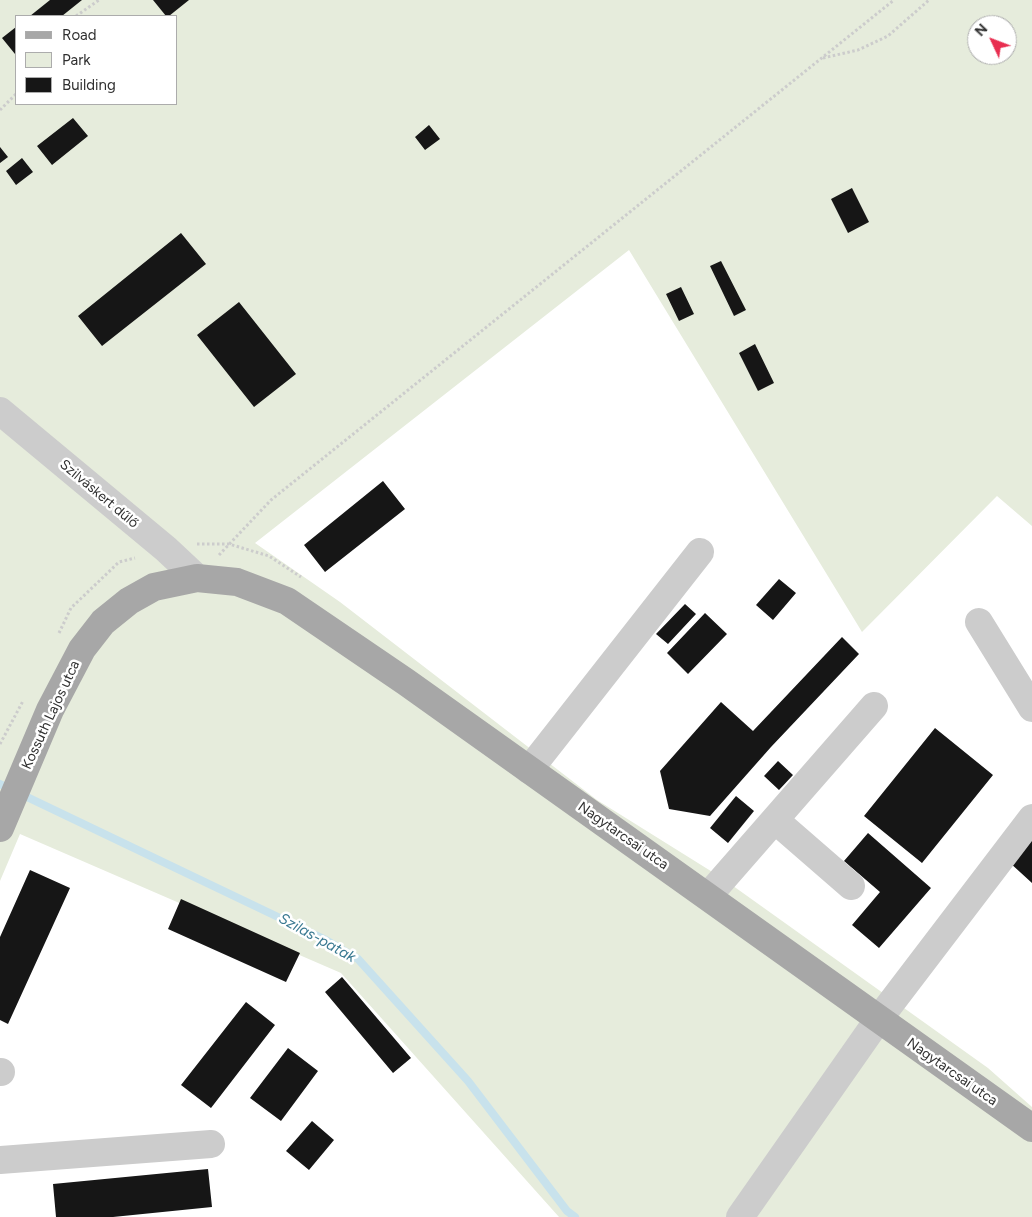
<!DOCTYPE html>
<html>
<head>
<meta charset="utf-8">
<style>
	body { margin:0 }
	#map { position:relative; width:1032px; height:1217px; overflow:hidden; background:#fff; font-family:Figtree,sans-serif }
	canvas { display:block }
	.legend { position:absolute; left:15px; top:15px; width:162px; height:90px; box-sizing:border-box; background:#fff; border:1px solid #acacac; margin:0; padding:6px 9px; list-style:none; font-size:15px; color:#2f2f2f }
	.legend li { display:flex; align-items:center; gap:10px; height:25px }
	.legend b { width:25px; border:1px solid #acacac }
	.north { position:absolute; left:967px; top:15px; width:50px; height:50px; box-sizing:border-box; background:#fff; border:1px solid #acacac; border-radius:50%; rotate:313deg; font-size:14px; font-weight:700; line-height:20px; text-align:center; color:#2f2f2f }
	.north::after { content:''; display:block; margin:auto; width:18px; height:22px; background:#e82e50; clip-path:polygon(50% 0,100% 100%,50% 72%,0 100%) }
</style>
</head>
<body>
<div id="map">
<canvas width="1032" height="1217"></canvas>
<ul class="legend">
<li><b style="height:6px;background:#a7a7a7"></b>Road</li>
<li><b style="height:14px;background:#e6ecdc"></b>Park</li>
<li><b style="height:14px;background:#161616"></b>Building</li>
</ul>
<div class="north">N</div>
</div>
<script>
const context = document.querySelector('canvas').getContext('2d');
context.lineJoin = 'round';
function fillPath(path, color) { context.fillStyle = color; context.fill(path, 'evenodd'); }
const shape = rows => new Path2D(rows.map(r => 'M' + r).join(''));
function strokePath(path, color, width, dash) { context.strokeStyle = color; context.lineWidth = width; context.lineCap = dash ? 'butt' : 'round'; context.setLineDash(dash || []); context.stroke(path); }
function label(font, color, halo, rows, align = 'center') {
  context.font = font + ' Figtree,sans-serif'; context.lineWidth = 5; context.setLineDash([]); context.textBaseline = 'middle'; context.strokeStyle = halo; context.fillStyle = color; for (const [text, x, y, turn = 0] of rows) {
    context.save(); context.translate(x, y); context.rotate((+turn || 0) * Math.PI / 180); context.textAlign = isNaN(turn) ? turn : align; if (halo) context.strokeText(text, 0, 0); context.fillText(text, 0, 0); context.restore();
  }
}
fillPath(shape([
	[0,0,1032,0,1032,526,997,496,862,632,629,250,255,543,340,602,597,800,722,878,988,1068,1032,1107,1032,1217,559,1217,341,973,20,834,0,881],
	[16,16,176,16,176,104,16,104],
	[977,25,1007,25,1007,55,977,55]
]), '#e6ecdc');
strokePath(shape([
	[0,784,324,939,358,959,468,1081,567,1211,575,1217]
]), '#c8e2ec', 8);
fillPath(shape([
	[50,0,82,0,62,16,30,16],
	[153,0,189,0,169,16,166,16],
	[16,27,16,52,15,54,2,38],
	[73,118,88,136,52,165,37,146],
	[429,125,440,139,425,150,415,137],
	[0,147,8,157,0,163],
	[22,158,33,172,16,185,6,171],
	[852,188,869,222,848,233,831,199],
	[181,233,206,264,102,346,78,316],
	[721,261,746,310,734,316,710,266],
	[681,287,694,314,679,321,666,294],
	[239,302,296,374,254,407,197,335],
	[755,344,774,383,758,391,739,353],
	[383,481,405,509,325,572,304,545],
	[779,579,796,593,773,620,756,605],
	[685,604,696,614,668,644,656,634],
	[705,613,727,634,688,674,667,653],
	[842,637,859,654,771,747,710,816,669,809,660,771,721,702,753,731],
	[935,728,993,775,922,863,864,816],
	[778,761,793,775,779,790,764,776],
	[736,796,754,811,728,843,710,828],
	[868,833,931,888,879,948,852,925,880,892,844,861],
	[1032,837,1032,883,1009,862],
	[30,870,70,888,8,1024,0,1020,0,937],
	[181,899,300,953,286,982,168,929],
	[342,977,411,1058,393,1073,325,992],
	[246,1002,275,1025,211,1108,181,1085],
	[288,1048,318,1071,281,1121,250,1098],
	[312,1121,334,1140,309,1170,286,1151],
	[208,1169,212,1207,113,1217,56,1217,53,1184]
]), '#161616');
strokePath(shape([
	[76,16,99,0],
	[823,58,858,50,888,36,929,0],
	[0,110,16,94],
	[197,544,229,544,269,556,301,577],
	[219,555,271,500,894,0],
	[59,633,71,608,119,562,135,558],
	[0,744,23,701]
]), '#ccc', 3, [2.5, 2.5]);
strokePath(shape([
	[0,411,166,549,197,578],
	[979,622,1032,708],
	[529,770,700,552],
	[775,820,851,886],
	[708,896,874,706],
	[0,1072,1,1072],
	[0,1160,211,1144],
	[740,1217,878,1020,1032,818]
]), '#ccc', 28);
strokePath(shape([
	[0,828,50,710,82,649,103,622,129,601,154,587,197,578,237,582,287,601,406,682,1032,1128]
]), '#a7a7a7', 28);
label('14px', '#2f2f2f', '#fff', [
	["Szilváskert dűlő",99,494,40],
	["Kossuth Lajos utca",51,715,-65],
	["Nagytarcsai utca",623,836,35],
	["Nagytarcsai utca",952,1072,35]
]);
label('italic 15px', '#3b7a92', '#fff', [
	["Szilas-patak",317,938,29]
]);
</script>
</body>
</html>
